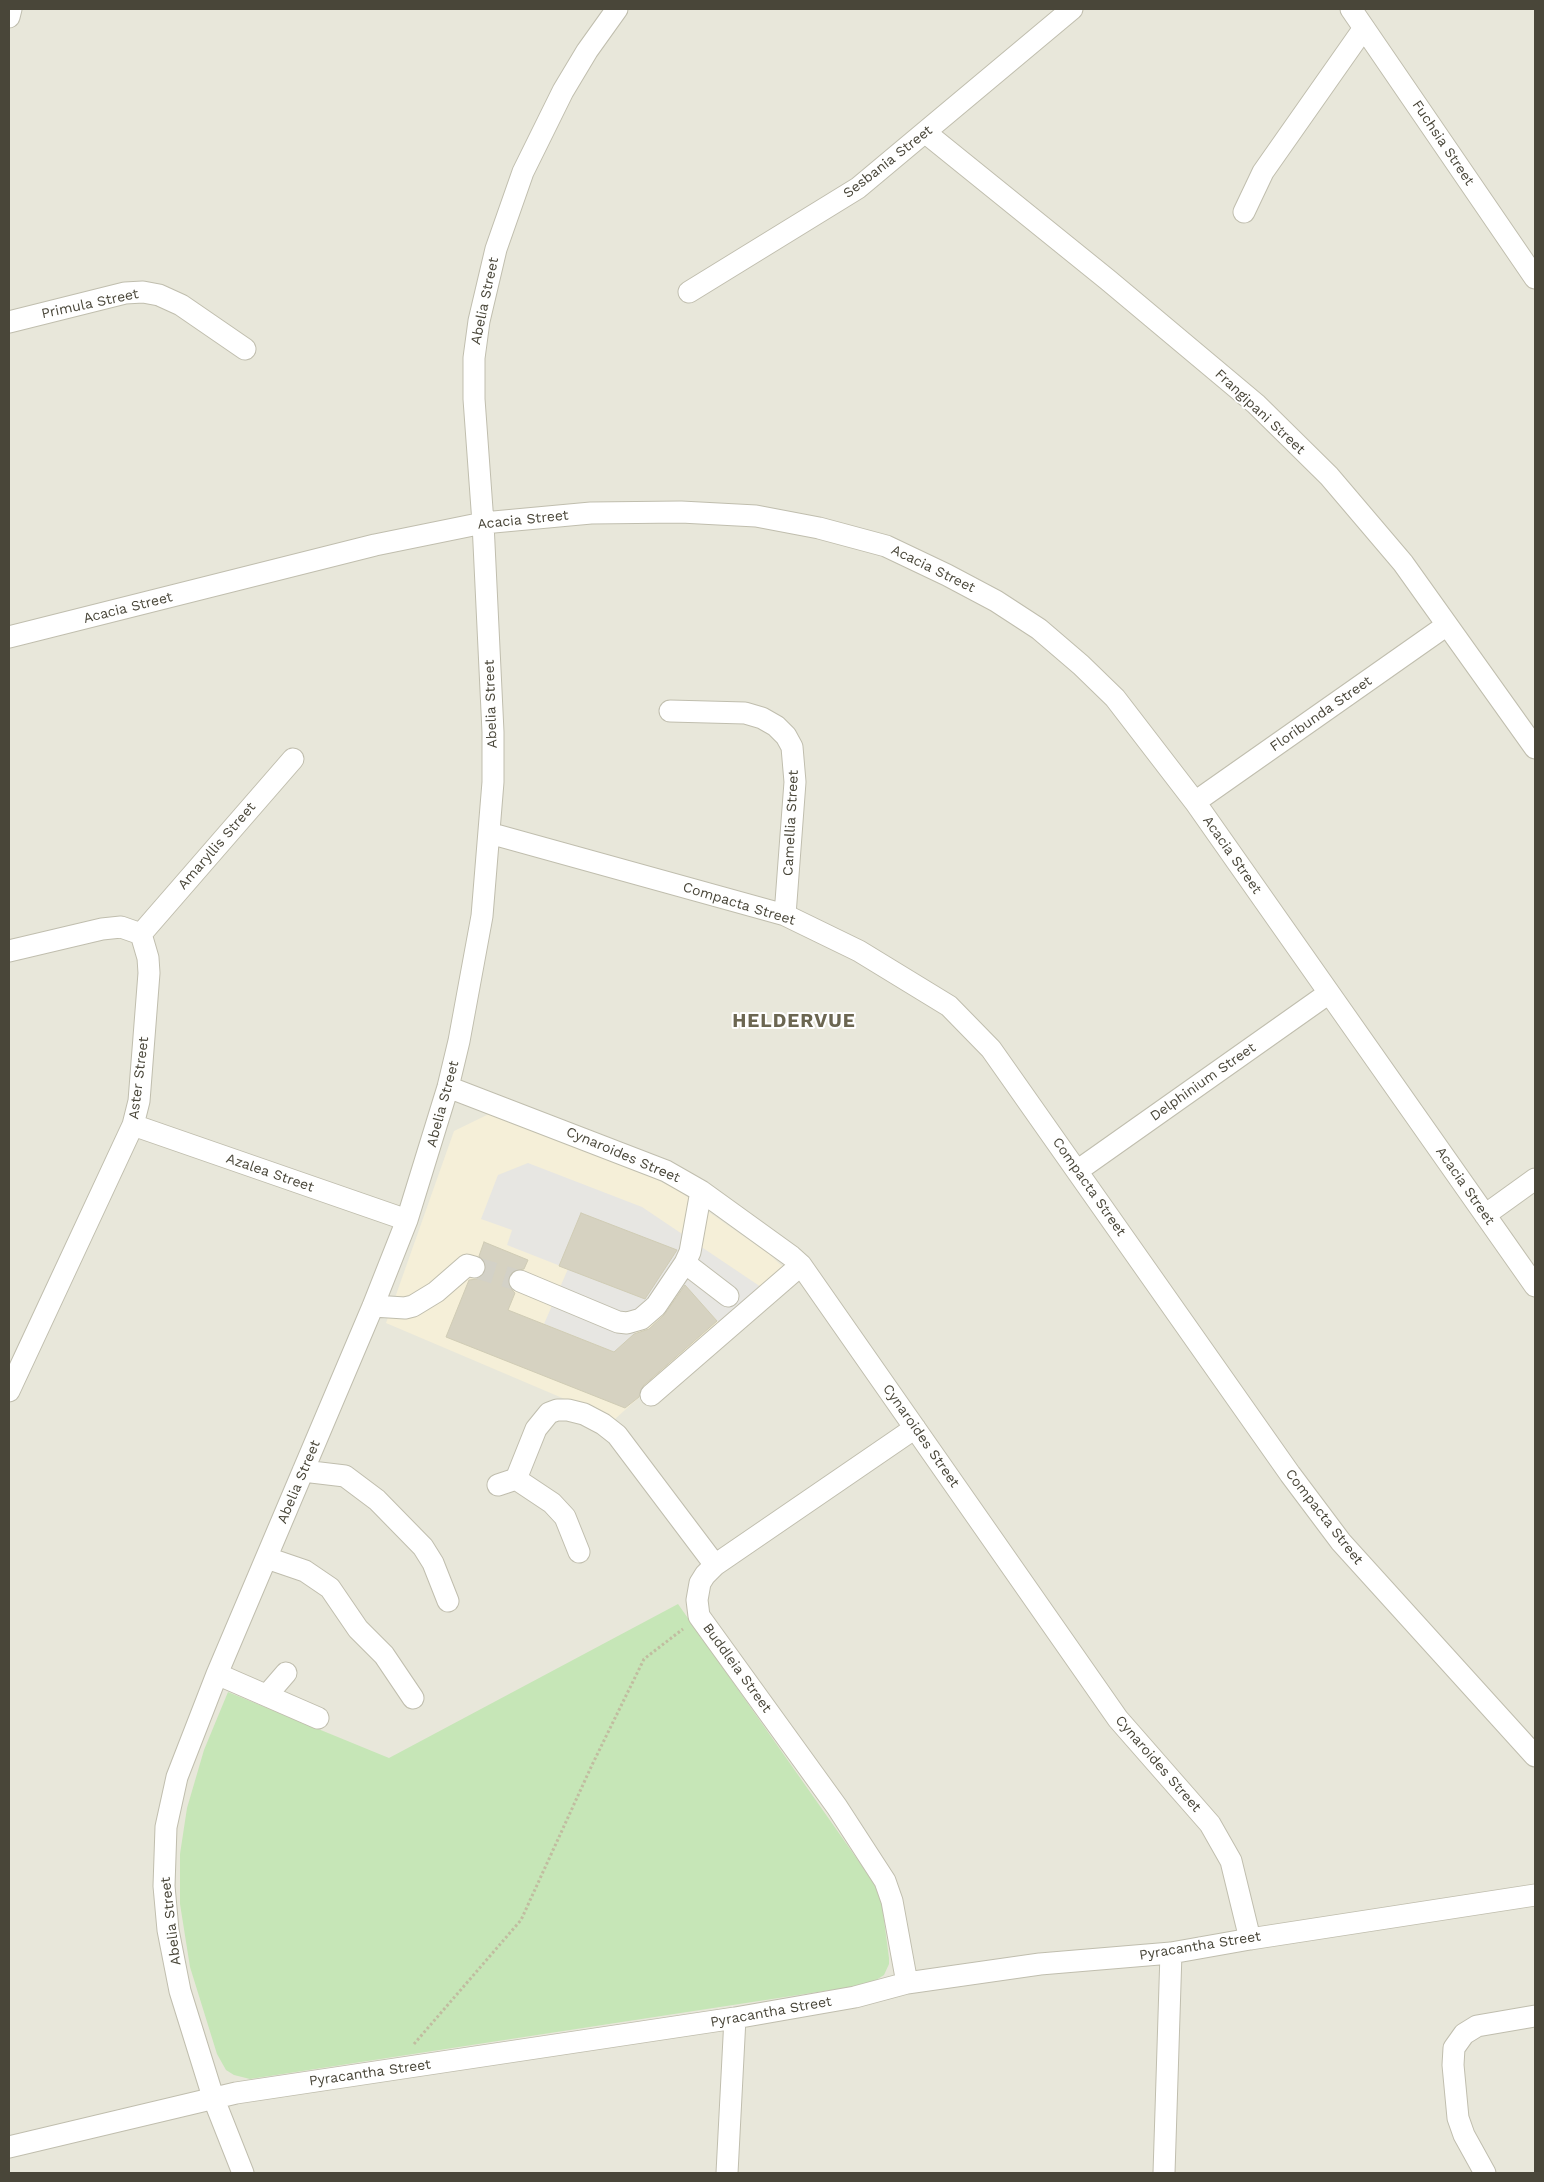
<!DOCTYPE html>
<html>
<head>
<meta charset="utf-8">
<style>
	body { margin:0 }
	#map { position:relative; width:1544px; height:2182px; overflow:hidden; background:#f5f4eb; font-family:"Work Sans",sans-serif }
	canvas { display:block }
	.frame { position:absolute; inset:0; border:10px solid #494639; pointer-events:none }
</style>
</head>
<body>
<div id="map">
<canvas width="1544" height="2182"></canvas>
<div class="frame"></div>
</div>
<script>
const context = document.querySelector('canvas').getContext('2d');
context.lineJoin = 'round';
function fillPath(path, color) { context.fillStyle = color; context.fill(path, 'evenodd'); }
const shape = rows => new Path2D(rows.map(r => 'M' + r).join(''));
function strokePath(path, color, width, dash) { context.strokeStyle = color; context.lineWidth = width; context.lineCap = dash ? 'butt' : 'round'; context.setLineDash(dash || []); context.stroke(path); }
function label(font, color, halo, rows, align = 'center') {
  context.font = font + ' "Work Sans",sans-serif'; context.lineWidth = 4; context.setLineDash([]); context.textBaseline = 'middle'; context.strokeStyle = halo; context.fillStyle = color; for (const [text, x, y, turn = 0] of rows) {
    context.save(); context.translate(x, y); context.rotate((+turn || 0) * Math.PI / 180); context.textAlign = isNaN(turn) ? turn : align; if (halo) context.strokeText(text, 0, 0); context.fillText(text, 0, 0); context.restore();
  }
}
fillPath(shape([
	[9,9,1535,9,1535,2173,9,2173]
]), '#e8e7da');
fillPath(shape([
	[489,1114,651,1177,676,1189,769,1254,783,1267,614,1420,386,1323,454,1131]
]), '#f5efd8');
fillPath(shape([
	[678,1604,874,1883,882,1905,889,1958,889,1964,884,1975,870,1984,250,2079,234,2075,226,2070,217,2054,190,1967,180,1904,180,1854,187,1808,204,1750,228,1692,389,1758]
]), '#c6e6b7');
fillPath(shape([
	[528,1163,642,1207,761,1287,721,1325,686,1287,614,1352,544,1324,568,1269,507,1245,512,1230,481,1219,498,1175]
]), '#e7e6e2');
const building = shape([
	[581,1213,677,1250,645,1299,559,1266,581,1213],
	[484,1242,528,1260,524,1269,513,1271,508,1277,510,1288,515,1293,508,1310,614,1352,634,1334,649,1329,664,1315,685,1285,717,1321,643,1386,639,1397,625,1408,446,1337,469,1280,477,1279,486,1271,486,1264,479,1256,484,1242]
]);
fillPath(building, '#d6d2c1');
strokePath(building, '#d0ccb5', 1);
strokePath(shape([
	[474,1267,520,1281]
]), '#d3d1c7', 21, [21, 11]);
const minor = shape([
	[1351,9,1535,278],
	[9,17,11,9],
	[926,133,1108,280,1256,404,1329,476,1403,563,1535,748],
	[1244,212,1263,172,1364,28],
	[689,292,858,188,1072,9],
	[9,322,125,293,143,292,159,295,181,305,245,349],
	[9,637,375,545,483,523,591,513,681,512,756,516,819,528,886,546,947,575,996,601,1039,629,1081,665,1115,698,1195,802,1535,1286],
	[670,711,745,713,762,718,776,726,786,736,792,747,795,782,785,915],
	[1195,802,1447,625],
	[489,833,785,915,859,951,949,1006,991,1049,1290,1474,1341,1542,1535,1756],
	[141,934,293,759],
	[9,951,102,929,121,927,141,934,148,958,149,973,139,1101,133,1125,9,1391],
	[448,1087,666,1171,701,1191,791,1256,801,1265,1118,1719,1210,1824,1231,1861,1250,1939],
	[133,1125,407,1220],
	[1077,1171,1329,993],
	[1485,1215,1535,1179],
	[685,1263,728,1296],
	[520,1281,618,1322,627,1323,641,1319,656,1306,685,1263,690,1252,701,1191],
	[373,1306,405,1308,413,1306,436,1292,467,1265,474,1267],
	[651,1395,801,1265],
	[303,1471,345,1476,377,1500,423,1547,433,1563,448,1601],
	[516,1479,552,1503,565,1517,579,1552],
	[498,1485,516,1479,536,1429,549,1413,557,1410,568,1410,584,1414,603,1424,617,1435,715,1565],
	[267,1558,305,1571,330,1588,358,1629,384,1655,413,1698],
	[217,1674,318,1718],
	[267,1695,286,1673],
	[907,1983,892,1901,885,1881,837,1807,699,1616,697,1600,700,1583,705,1575,715,1565,915,1428],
	[9,2147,236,2093,735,2018,855,1997,907,1983,1040,1964,1171,1953,1250,1939,1535,1895],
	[243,2173,213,2097,180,1991,168,1930,164,1886,166,1827,177,1777,217,1674,373,1306,407,1220,448,1087,459,1041,482,916,493,782,493,732,483,523,474,399,474,358,479,321,496,249,523,172,563,91,587,51,617,9],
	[727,2173,735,2018],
	[1164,2173,1171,1953],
	[1485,2173,1464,2135,1458,2118,1453,2065,1454,2048,1464,2034,1477,2026,1535,2016]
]);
strokePath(minor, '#c0beae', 23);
strokePath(shape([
	[414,2044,521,1920,592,1765,644,1659,683,1629]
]), '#c1bca0', 3, [2.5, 2.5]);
strokePath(minor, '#fff', 21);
label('14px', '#494639', '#fff', [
	["Fuchsia Street",1443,143,56],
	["Sesbania Street",888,162,-38],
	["Abelia Street",485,301,-78],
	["Primula Street",90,304,-12],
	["Frangipani Street",1260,412,43],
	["Acacia Street",523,520,-6],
	["Acacia Street",933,569,26],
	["Acacia Street",128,608,-14],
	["Abelia Street",491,704,-92],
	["Floribunda Street",1321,714,-35],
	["Camellia Street",791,823,-87],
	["Amaryllis Street",217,846,-49],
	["Acacia Street",1232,855,55],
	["Compacta Street",739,904,17],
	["Aster Street",139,1078,-83],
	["Delphinium Street",1203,1082,-35],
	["Abelia Street",443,1104,-75],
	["Cynaroides Street",623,1155,23],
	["Azalea Street",270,1173,19],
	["Acacia Street",1465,1186,55],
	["Compacta Street",1089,1187,55],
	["Cynaroides Street",921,1436,55],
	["Abelia Street",299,1482,-67],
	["Compacta Street",1324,1517,52],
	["Buddleia Street",737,1668,54],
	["Cynaroides Street",1158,1764,49],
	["Abelia Street",171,1921,-97],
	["Pyracantha Street",1200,1946,-9],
	["Pyracantha Street",771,2012,-10],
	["Pyracantha Street",370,2073,-8]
]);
context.letterSpacing = '1px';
label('bold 19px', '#6b6651', '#fff', [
	["HELDERVUE",794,1021]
]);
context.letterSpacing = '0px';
</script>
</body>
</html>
